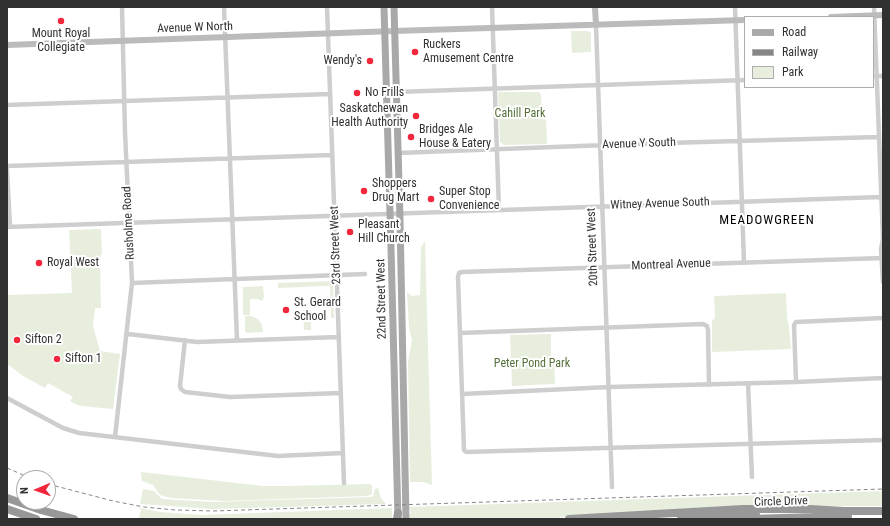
<!DOCTYPE html>
<html>
<head>
<meta charset="utf-8">
<style>
	body { margin:0 }
	#map { position:relative; width:890px; height:526px; overflow:hidden; background:#fff; font-family:"Roboto Condensed",sans-serif }
	canvas { display:block }
	.frame { position:absolute; inset:0; border:8px solid #313131; pointer-events:none }
	.legend { position:absolute; left:744px; top:16px; width:130px; height:72px; box-sizing:border-box; background:#fff; border:1px solid #adadad; margin:0; padding:5px 7px; list-style:none; font-size:12px; color:#313131 }
	.legend li { display:flex; align-items:center; gap:8px; height:20px }
	.legend b { width:20px; border:1px solid #adadad }
	.north { position:absolute; left:16px; top:470px; width:40px; height:40px; box-sizing:border-box; background:#fff; border:1px solid #adadad; border-radius:50%; rotate:268deg; font-size:11px; font-weight:700; line-height:16px; text-align:center; color:#313131 }
	.north::after { content:''; display:block; margin:auto; width:14px; height:18px; background:#f3273c; clip-path:polygon(50% 0,100% 100%,50% 72%,0 100%) }
</style>
</head>
<body>
<div id="map">
<canvas width="890" height="526"></canvas>
<div class="frame"></div>
<ul class="legend">
<li><b style="height:5px;background:#a9a9a9"></b>Road</li>
<li><b style="height:5px;background:#868686"></b>Railway</li>
<li><b style="height:11px;background:#e7eede"></b>Park</li>
</ul>
<div class="north">N</div>
</div>
<script>
const context = document.querySelector('canvas').getContext('2d');
context.lineJoin = 'round';
function fillPath(path, color) { context.fillStyle = color; context.fill(path, 'evenodd'); }
const shape = rows => new Path2D(rows.map(r => 'M' + r).join(''));
function strokePath(path, color, width, dash) { context.strokeStyle = color; context.lineWidth = width; context.lineCap = dash ? 'butt' : 'round'; context.setLineDash(dash || []); context.stroke(path); }
function label(font, color, halo, rows, align = 'center') {
  context.font = font + ' "Roboto Condensed",sans-serif'; context.lineWidth = 4; context.setLineDash([]); context.textBaseline = 'middle'; context.strokeStyle = halo; context.fillStyle = color; for (const [text, x, y, turn = 0] of rows) {
    context.save(); context.translate(x, y); context.rotate((+turn || 0) * Math.PI / 180); context.textAlign = isNaN(turn) ? turn : align; if (halo) context.strokeText(text, 0, 0); context.fillText(text, 0, 0); context.restore();
  }
}
fillPath(shape([
	[571,31,588,31,591,33,591,52,572,53],
	[498,92,539,92,541,94,542,119,546,120,547,144,504,145,500,142],
	[101,229,102,253,100,258,101,308,95,308,93,326,100,351,120,354,113,409,81,406,75,404,70,401,73,397,48,383,45,388,23,376,7,364,7,295,72,293,69,230],
	[425,241,432,485,424,482,410,482,408,361,412,340,409,328,407,292,412,296,420,295,421,247],
	[331,281,333,283,334,318,331,318,330,286,324,286,278,288,278,283],
	[263,286,264,297,262,301,257,299,250,299,250,315,243,315,243,287],
	[786,293,787,318,789,326,791,349,712,352,712,321,715,318,714,296],
	[303,310,311,310,311,330,304,330],
	[245,316,251,316,258,319,262,325,263,332,247,333,245,331],
	[551,334,551,356,554,361,555,384,512,386,510,335],
	[141,472,263,486,286,486,370,484,372,486,372,494,368,496,224,501,171,498,160,495,153,485,142,481],
	[378,488,381,498,386,504,212,509,140,504,143,489,154,491,162,499,213,502,371,497,373,496,375,489],
	[883,491,883,506,724,506,573,516,548,519,409,519,409,514,411,514,409,507],
	[140,508,160,512,201,515,392,508,392,519,139,519,140,512,141,512]
]), '#e7eede');
strokePath(shape([
	[224,7,237,340],
	[327,7,344,483],
	[492,7,499,210],
	[735,7,744,263],
	[874,7,883,239,881,249,883,282],
	[596,25,612,487],
	[873,76,883,76],
	[396,92,745,80],
	[7,105,330,94],
	[398,153,632,144,879,137],
	[7,166,332,155],
	[7,170,10,226],
	[7,227,881,197],
	[883,258,462,272,459,273,458,277,464,450,466,452,883,440],
	[132,283,365,274],
	[460,333,703,324,707,326,708,330,709,385],
	[128,334,197,342,339,337],
	[185,340,180,386,181,389,185,392,230,397,341,393],
	[796,382,794,325,796,322,883,318],
	[748,383,752,477],
	[462,394,610,387,796,382,883,378],
	[7,398,63,428,79,433,278,456,343,453],
	[115,437,132,283,125,132,122,7]
]), '#cecece', 4.5);
strokePath(shape([
	[595,7,596,25],
	[831,17,883,15],
	[7,45,394,31,745,20]
]), '#bbb', 6);
strokePath(shape([
	[384,7,391,248,398,519],
	[394,7,400,219,406,519]
]), '#a9a9a9', 7);
strokePath(shape([
	[7,498,41,510,74,519],
	[7,509,36,519],
	[839,511,883,511],
	[397,519,398,513],
	[569,519,743,509,810,509,844,511],
	[681,519,756,515],
	[750,519,848,516]
]), '#989898', 8);
strokePath(shape([
	[7,468,30,478],
	[48,484,113,501,144,507,175,510,213,511,883,489]
]), '#868686', 1, [4, 3]);
for (const [x, y, r, color] of [
	[61,21,4,"#f3273c"],
	[415,52,4,"#f3273c"],
	[370,61,4,"#f3273c"],
	[357,93,4,"#f3273c"],
	[416,116,4,"#f3273c"],
	[411,137,4,"#f3273c"],
	[364,191,4,"#f3273c"],
	[431,199,4,"#f3273c"],
	[350,232,4,"#f3273c"],
	[39,263,4,"#f3273c"],
	[286,310,4,"#f3273c"],
	[17,340,4,"#f3273c"],
	[57,359,4,"#f3273c"]
]) { const dot = new Path2D(); dot.arc(x, y, r, 0, 2 * Math.PI); context.fillStyle = color; context.fill(dot); strokePath(dot, '#fff', 1.5); }
label('12px', '#313131', '#fff', [
	["Avenue W North",195,28,-2],
	["Avenue Y South",639,144,-2],
	["Witney Avenue South",660,204,-2],
	["Rusholme Road",129,223,-93],
	["23rd Street West",336,245,-92],
	["20th Street West",593,247,-92],
	["Montreal Avenue",671,265,-2],
	["22nd Street West",382,299,-91],
	["Circle Drive",781,502,-2]
]);
label('12px', '#313131', '#fff', [
	["Mount Royal",61,34,"center"],
	["Collegiate",61,48,"center"],
	["Ruckers",423,45],
	["Amusement Centre",423,59],
	["Wendy's",362,61,"right"],
	["No Frills",365,93],
	["Saskatchewan",408,109,"right"],
	["Health Authority",408,123,"right"],
	["Bridges Ale",419,130],
	["House & Eatery",419,144],
	["Shoppers",372,184],
	["Drug Mart",372,198],
	["Super Stop",439,192],
	["Convenience",439,206],
	["Pleasant",358,225],
	["Hill Church",358,239],
	["Royal West",47,263],
	["St. Gerard",294,303],
	["School",294,317],
	["Sifton 2",25,340],
	["Sifton 1",65,359]
], 'left');
label('12px', '#55703a', '#fff', [
	["Cahill Park",520,114],
	["Peter Pond Park",532,364]
]);
context.letterSpacing = '1px';
label('13px', '#000', '#fff', [
	["MEADOWGREEN",767,221]
]);
context.letterSpacing = '0px';
</script>
</body>
</html>
